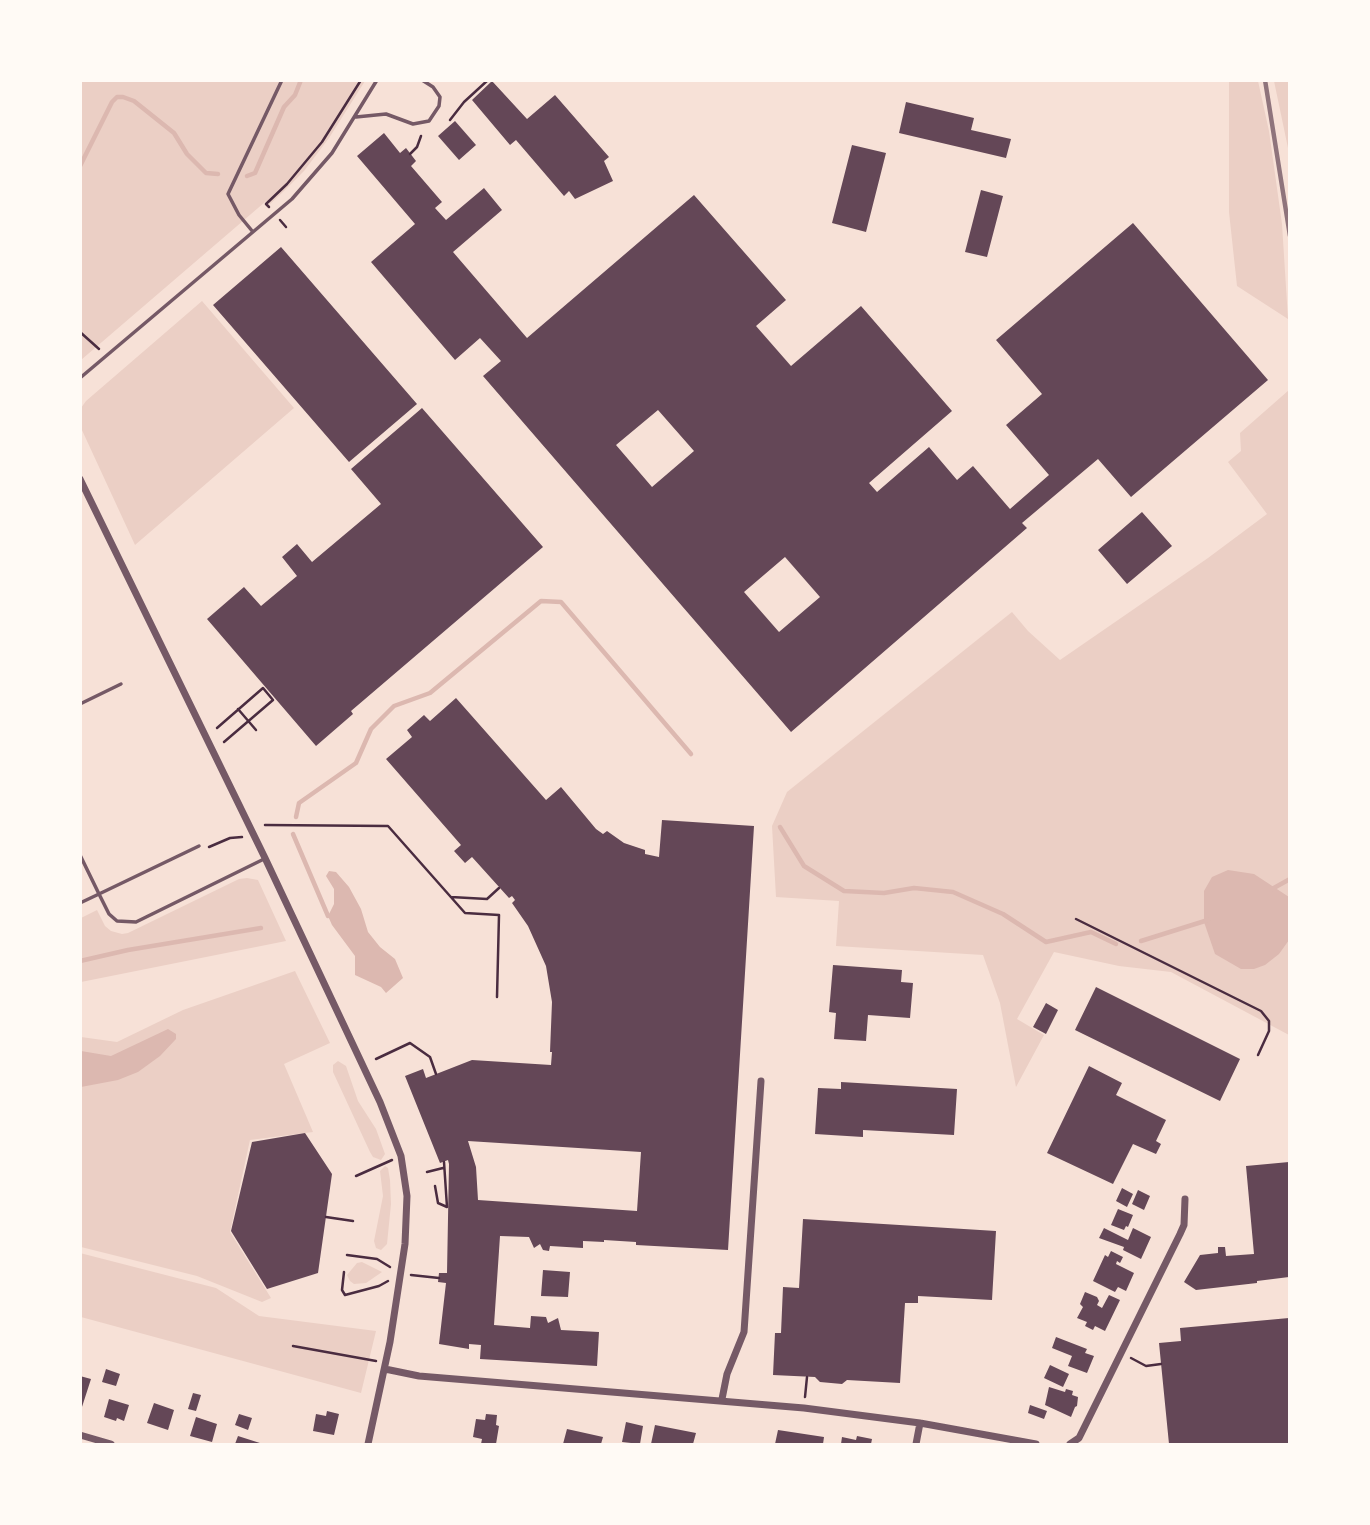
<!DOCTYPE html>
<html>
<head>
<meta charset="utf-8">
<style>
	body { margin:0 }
	#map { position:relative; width:1370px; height:1525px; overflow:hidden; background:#f7e1d7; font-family:"Playfair Display",serif }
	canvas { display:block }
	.frame { position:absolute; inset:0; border:82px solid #fffaf5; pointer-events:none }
</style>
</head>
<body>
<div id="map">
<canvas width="1370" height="1525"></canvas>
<div class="frame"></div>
</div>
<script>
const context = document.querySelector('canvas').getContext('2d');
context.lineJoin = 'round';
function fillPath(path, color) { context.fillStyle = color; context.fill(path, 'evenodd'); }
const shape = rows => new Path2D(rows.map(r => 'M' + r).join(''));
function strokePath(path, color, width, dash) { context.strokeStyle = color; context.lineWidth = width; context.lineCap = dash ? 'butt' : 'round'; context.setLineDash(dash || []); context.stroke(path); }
fillPath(shape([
	[80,81,365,81,329,138,304,171,284,191,270,204,267,201,265,202,81,360],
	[1229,81,1258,81,1269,131,1282,224,1288,319,1237,286,1229,212],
	[1274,81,1289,81,1289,165,1288,148],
	[202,301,294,408,135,545,81,428,81,408,86,401],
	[1289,390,1289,1035,1171,972,1119,966,1054,952,1017,1019,1044,1035,1016,1087,1000,1003,983,955,836,946,839,901,776,897,772,826,787,792,1012,612,1028,631,1060,660,1208,558,1267,514,1228,462,1241,451,1240,433],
	[247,878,258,880,286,941,81,982,81,918,97,910,105,926,111,931,122,934,128,933,239,879],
	[295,971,330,1043,284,1064,313,1132,250,1140,230,1232,271,1298,262,1302,197,1276,81,1247,81,1037,117,1042,183,1010],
	[338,1061,346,1066,358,1101,376,1129,385,1154,381,1160,373,1157,370,1152,333,1072,333,1065],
	[385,1166,388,1168,390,1180,391,1204,387,1244,381,1250,376,1248,374,1241,383,1196,380,1171],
	[80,1253,216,1288,259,1316,376,1331,361,1393,81,1317],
	[362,1262,382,1272,366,1283,354,1284,350,1281,347,1275,357,1263]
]), '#ebcfc5');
fillPath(shape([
	[1228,870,1254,874,1289,897,1289,940,1279,954,1265,965,1254,969,1241,969,1215,954,1204,922,1204,891,1212,877],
	[329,871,336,872,349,887,361,909,368,932,380,947,395,959,403,978,386,993,381,987,355,975,355,956,332,925,328,916,334,904,334,889,326,876],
	[168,1029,176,1034,176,1039,160,1056,138,1072,118,1080,81,1087,81,1051,111,1056]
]), '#dcb8b0');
strokePath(shape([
	[80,166,112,102,117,97,123,97,134,101,174,133,187,154,206,173,218,174],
	[247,176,255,173,284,107,295,95,301,80],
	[296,817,299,803,356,763,371,729,394,706,430,693,541,601,561,602,691,754],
	[780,827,804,866,844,891,884,893,914,888,953,892,1003,914,1046,942,1091,932,1116,944],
	[293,834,328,916],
	[1272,889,1290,879],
	[1141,941,1208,920],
	[80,961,128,950,261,928]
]), '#dcb8b0', 4.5);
fillPath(shape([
	[492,81,527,119,555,95,609,157,604,161,613,181,575,199,569,191,564,196,516,140,510,145,472,100],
	[906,102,974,118,971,130,1011,139,1006,158,899,133],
	[455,121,476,145,459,160,438,136],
	[384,133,400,153,406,148,416,161,411,166,442,202,435,208,446,220,484,188,502,210,453,252,527,338,694,195,786,300,756,326,791,366,861,306,952,411,869,483,877,492,929,447,957,480,973,466,1010,509,1049,475,1006,425,1042,394,996,340,1133,223,1268,380,1131,497,1098,459,1022,523,1027,528,791,732,483,376,501,361,480,338,455,360,371,262,415,224,357,156],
	[658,410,694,451,652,487,616,445],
	[785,557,820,597,779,632,744,592],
	[852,145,886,153,866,232,832,223],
	[981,190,1003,196,987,257,965,252],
	[281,247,417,404,349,462,213,305],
	[422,408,543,547,351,711,353,714,316,746,207,619,244,587,261,606,297,576,282,557,297,544,312,562,381,504,351,469],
	[1142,512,1172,546,1127,584,1098,550],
	[456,698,546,800,561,787,596,829,603,834,607,831,624,843,645,850,645,854,659,857,662,820,754,826,728,1250,636,1245,636,1242,604,1240,604,1242,583,1241,583,1248,550,1246,549,1251,543,1250,540,1244,534,1248,529,1237,500,1236,494,1325,530,1328,531,1316,546,1317,548,1323,558,1318,561,1330,599,1332,597,1366,480,1359,481,1345,469,1344,469,1349,439,1344,446,1283,438,1282,439,1273,447,1273,449,1164,448,1160,440,1163,405,1076,423,1069,426,1078,472,1060,551,1065,552,1052,550,1052,552,1002,546,966,528,926,512,903,515,900,512,896,509,898,472,857,465,863,454,851,461,845,386,759,412,737,407,730,424,715,430,721],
	[468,1141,641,1152,637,1211,478,1200,476,1167],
	[833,965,902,970,901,982,913,983,910,1018,868,1015,866,1041,834,1039,836,1013,829,1012],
	[1096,987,1240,1059,1220,1101,1075,1030],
	[1046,1003,1058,1010,1046,1034,1033,1027],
	[1089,1066,1122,1083,1116,1095,1166,1120,1156,1141,1161,1144,1156,1154,1133,1144,1113,1184,1047,1153],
	[841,1082,957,1089,954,1135,863,1130,863,1137,815,1134,818,1088,841,1089],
	[305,1133,332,1174,318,1273,267,1289,231,1231,252,1142],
	[1289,1162,1289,1277,1257,1281,1257,1283,1196,1290,1184,1282,1200,1255,1218,1253,1218,1247,1225,1247,1226,1256,1254,1254,1246,1166],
	[1122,1188,1133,1194,1127,1207,1116,1201],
	[1138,1190,1150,1196,1144,1210,1132,1204],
	[1118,1209,1133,1215,1128,1227,1126,1226,1124,1230,1111,1225],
	[803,1219,996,1231,992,1300,918,1296,918,1303,905,1303,900,1383,847,1380,842,1384,820,1382,815,1377,773,1375,775,1333,781,1333,783,1287,799,1288],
	[1104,1228,1128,1240,1133,1228,1151,1237,1141,1259,1123,1250,1124,1247,1099,1238],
	[1111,1251,1123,1257,1120,1263,1117,1261,1116,1264,1134,1273,1126,1291,1118,1287,1115,1292,1093,1281,1105,1255,1108,1257],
	[543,1270,570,1272,568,1297,541,1296],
	[1085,1292,1097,1297,1099,1301,1097,1305,1102,1308,1109,1295,1120,1300,1105,1331,1095,1326,1093,1330,1085,1326,1087,1322,1077,1318,1083,1307,1080,1304],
	[1289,1318,1289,1444,1169,1444,1159,1343,1181,1341,1180,1328],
	[1056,1337,1087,1349,1085,1353,1094,1356,1087,1373,1068,1366,1072,1356,1052,1348],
	[1050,1365,1069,1374,1063,1387,1044,1378],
	[106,1369,120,1374,116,1386,102,1382],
	[80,1376,91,1379,81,1410,80,1410],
	[1049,1387,1065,1392,1066,1389,1073,1391,1072,1395,1078,1397,1077,1406,1075,1407,1071,1417,1045,1405],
	[193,1393,201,1395,196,1411,188,1409],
	[109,1399,129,1405,124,1421,117,1418,116,1421,104,1417],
	[154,1403,174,1410,168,1430,147,1423],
	[1030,1405,1047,1411,1044,1419,1028,1413],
	[327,1411,339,1414,334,1435,313,1431,316,1414,326,1416],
	[239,1414,252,1418,248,1430,235,1425],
	[486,1414,497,1415,496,1425,499,1426,496,1444,481,1444,482,1439,473,1437,476,1419,485,1420],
	[196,1417,217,1424,212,1442,190,1436],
	[626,1422,643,1426,640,1444,622,1442],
	[655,1425,696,1433,693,1444,651,1444],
	[567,1429,603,1437,601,1444,563,1444],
	[778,1430,824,1437,823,1444,775,1444],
	[238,1436,263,1444,235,1444],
	[857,1436,872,1439,871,1444,841,1444,842,1437,856,1440]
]), '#644757');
strokePath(shape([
	[450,120,464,102,488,80],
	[410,154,417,147,421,136],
	[269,207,266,204,287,184,322,142,361,80],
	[280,220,286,227],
	[80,332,99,349],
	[238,709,256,730],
	[217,728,263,688,273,700,224,742],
	[265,825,388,826,465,913,499,915,497,997],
	[209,847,230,838,242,837],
	[451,897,487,899,499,888],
	[1076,919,1261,1011,1269,1021,1269,1031,1258,1055],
	[376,1059,410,1043,430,1057,436,1074],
	[427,1172,443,1168],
	[356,1176,392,1160],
	[435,1186,438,1203,447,1207,444,1162],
	[326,1217,353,1221],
	[347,1255,377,1259,390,1267],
	[344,1272,342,1290,345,1295,379,1286,388,1281],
	[411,1275,439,1278],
	[293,1346,376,1361],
	[1131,1358,1146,1366,1161,1364],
	[805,1397,807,1377]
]), '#4a2c40', 2.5);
strokePath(shape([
	[356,117,386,114,413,124,429,121,439,106,440,97,433,87,422,80],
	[253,232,239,215,228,194,282,80],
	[80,378,292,199,332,153,377,80],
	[80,704,121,684],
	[199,846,99,894,109,914,117,921,136,922,264,859],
	[80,855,99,894,80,903]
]), '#755966', 3.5);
strokePath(shape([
	[80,479,265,858,380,1102,401,1156,407,1196,405,1244,390,1342,368,1444],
	[385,1369,419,1376,804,1408,920,1423,1036,1444],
	[722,1399,727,1374,744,1332,761,1081],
	[80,1435,111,1444],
	[916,1444,920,1423],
	[1070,1444,1079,1438,1180,1234,1184,1225,1185,1199]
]), '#755966', 7);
strokePath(shape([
	[1265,80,1290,236]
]), '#8f747c', 4.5);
</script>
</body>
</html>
